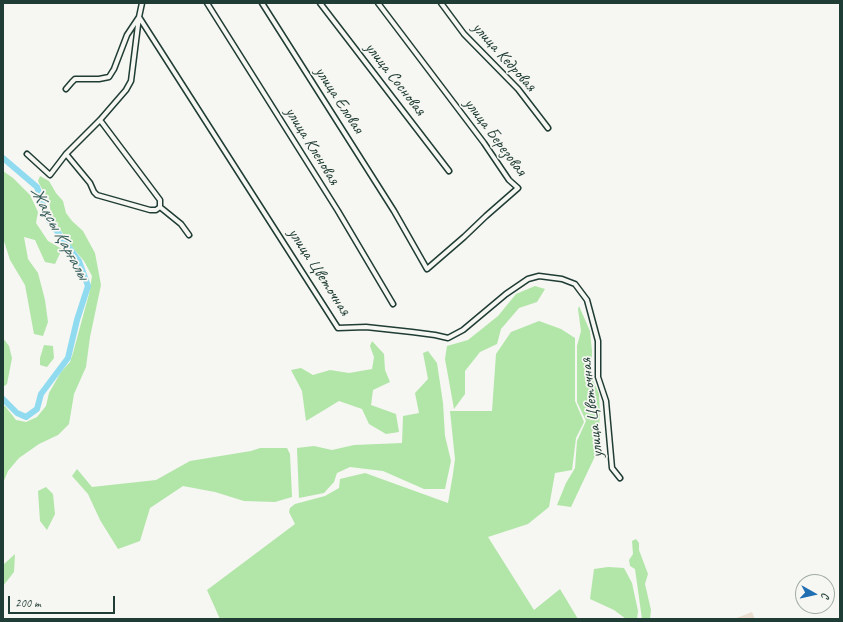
<!DOCTYPE html>
<html>
<head>
<meta charset="utf-8">
<style>
	body { margin:0 }
	#map { position:relative; width:843px; height:622px; overflow:hidden; background:#f6f6f2; font-family:Caveat,sans-serif }
	canvas { display:block }
	.frame { position:absolute; inset:0; border:4px solid #1f3d34; pointer-events:none }
	.north { position:absolute; left:795px; top:574px; width:40px; height:40px; box-sizing:border-box; background:#f6f6f2; border:1px solid #a0aca6; border-radius:50%; rotate:98deg; font-size:11px; font-weight:700; line-height:16px; text-align:center; color:#1f3d34 }
	.north::after { content:''; display:block; margin:auto; width:14px; height:18px; background:#1f6fb2; clip-path:polygon(50% 0,100% 100%,50% 72%,0 100%) }
	.scale { position:absolute; left:8px; top:596px; width:107px; height:18px; box-sizing:border-box; border:2px solid #1f3d34; border-top:0; padding-left:5px; font-size:12px; line-height:14px; white-space:nowrap; color:#1f3d34; -webkit-text-stroke:3px #f6f6f2; paint-order:stroke }
</style>
</head>
<body>
<div id="map">
<canvas width="843" height="622"></canvas>
<div class="frame"></div>
<div class="north">С</div>
<div class="scale">200 m</div>
</div>
<script>
const context = document.querySelector('canvas').getContext('2d');
context.lineJoin = 'round';
function fillPath(path, color) { context.fillStyle = color; context.fill(path, 'evenodd'); }
const shape = rows => new Path2D(rows.map(r => 'M' + r).join(''));
function strokePath(path, color, width, dash) { context.strokeStyle = color; context.lineWidth = width; context.lineCap = dash ? 'butt' : 'round'; context.setLineDash(dash || []); context.stroke(path); }
function label(font, color, halo, rows, align = 'center') {
  context.font = font + ' Caveat,sans-serif'; context.lineWidth = 3.5; context.setLineDash([]); context.textBaseline = 'middle'; context.strokeStyle = halo; context.fillStyle = color; for (const [text, x, y, turn = 0] of rows) {
    context.save(); context.translate(x, y); context.rotate((+turn || 0) * Math.PI / 180); context.textAlign = isNaN(turn) ? turn : align; if (halo) context.strokeText(text, 0, 0); context.fillText(text, 0, 0); context.restore();
  }
}
fillPath(shape([
	[752,612,755,619,734,619]
]), '#ecdfd2');
fillPath(shape([
	[3,171,13,178,30,195,38,212,36,223,48,241,62,249,55,264,45,262,35,240,24,237,28,259,38,273,45,300,48,322,43,336,34,334,25,285,10,260,3,238],
	[40,176,49,181,56,193,63,201,66,213,72,221,83,231,95,253,101,285,90,337,86,367,74,394,69,424,58,435,39,444,19,458,8,471,3,483,3,406,5,406,16,420,26,422,37,417,46,406,49,393,61,372,70,362,73,353,89,294,92,276,84,261,72,247,51,216,49,199,43,191,38,181],
	[535,286,545,289,537,302,519,308,501,329,497,344,480,352,465,371,465,394,454,409,445,359,447,346,468,340,498,316,516,294],
	[579,306,590,331,592,351,591,376,599,394,600,414,597,452,571,507,557,505,566,483,575,468,577,441,586,421,577,402,577,346,581,331,578,309],
	[539,321,561,329,575,338,575,401,584,422,576,438,572,470,555,473,549,507,528,524,488,537,534,610,560,589,578,619,220,619,207,590,295,524,289,512,290,508,295,504,325,496,339,488,340,479,365,473,448,503,453,474,455,459,450,411,492,411,496,354,511,332],
	[3,338,9,346,12,358,7,384,3,387],
	[372,341,384,354,385,370,390,382,373,390,371,405,396,414,399,432,386,434,369,424,362,409,339,401,306,421,302,391,291,370,301,368,313,375,330,370,349,373,372,369,374,357,370,346],
	[44,345,53,346,54,358,47,367,40,365,40,358],
	[428,351,437,363,443,403,445,436,451,461,445,489,424,489,383,471,350,467,337,473,334,482,324,493,299,498,297,448,314,446,332,450,354,445,402,443,403,416,419,413,415,393,428,379,423,353],
	[260,448,287,448,290,454,292,497,275,502,244,501,215,492,183,486,150,508,140,541,118,549,100,520,88,494,72,476,77,469,92,487,156,480,190,461,251,451],
	[46,487,53,494,55,514,47,530,40,521,38,491],
	[636,539,639,543,639,550,648,574,645,584,651,610,650,619,642,619,635,569,630,566,629,560,633,554,632,541],
	[15,554,14,572,3,586,3,565],
	[608,567,624,568,632,583,638,611,637,619,626,619,614,610,590,599,594,569]
]), '#b1e6a8');
strokePath(shape([
	[3,158,37,187,48,219,79,261,88,286,77,320,68,358,41,394,37,409,26,417,17,413,3,399]
]), '#90dbf0', 6);
const minor = shape([
	[142,3,139,17,338,328,366,327,412,332,435,335,448,338,463,330,506,294,528,279,539,276,562,279,575,284,587,300,598,341,598,377,606,401,612,468,620,478],
	[207,3,338,211,393,304],
	[262,3,394,211,427,269,464,237,486,216,518,188,509,180,484,143,378,3],
	[320,3,449,171],
	[441,3,464,34,518,89,548,128],
	[66,89,72,82,75,79,99,79,109,77,114,69,127,35,139,17],
	[27,154,50,175,66,154,100,120,126,90,131,81,139,17],
	[66,154,90,183,94,192,97,195,150,210,156,210,160,207,160,200,100,120],
	[160,207,181,224,189,235]
]);
strokePath(minor, '#1f3d34', 7);
strokePath(minor, '#f6f6f2', 4);
label('17px', '#1f3d34', '#f6f6f2', [
	["улица Кедровая",504,57,48],
	["улица Сосновая",395,79,52],
	["улица Еловая",339,100,57],
	["улица Березовая",495,137,53],
	["улица Кленовая",312,146,58],
	["улица Цветочная",319,272,57],
	["улица Цветочная",592,408,-97]
]);
label('italic 18px', '#365d5a', '#f6f6f2', [
	["Жақсы Қарғалы",59,233,61]
]);
</script>
</body>
</html>
